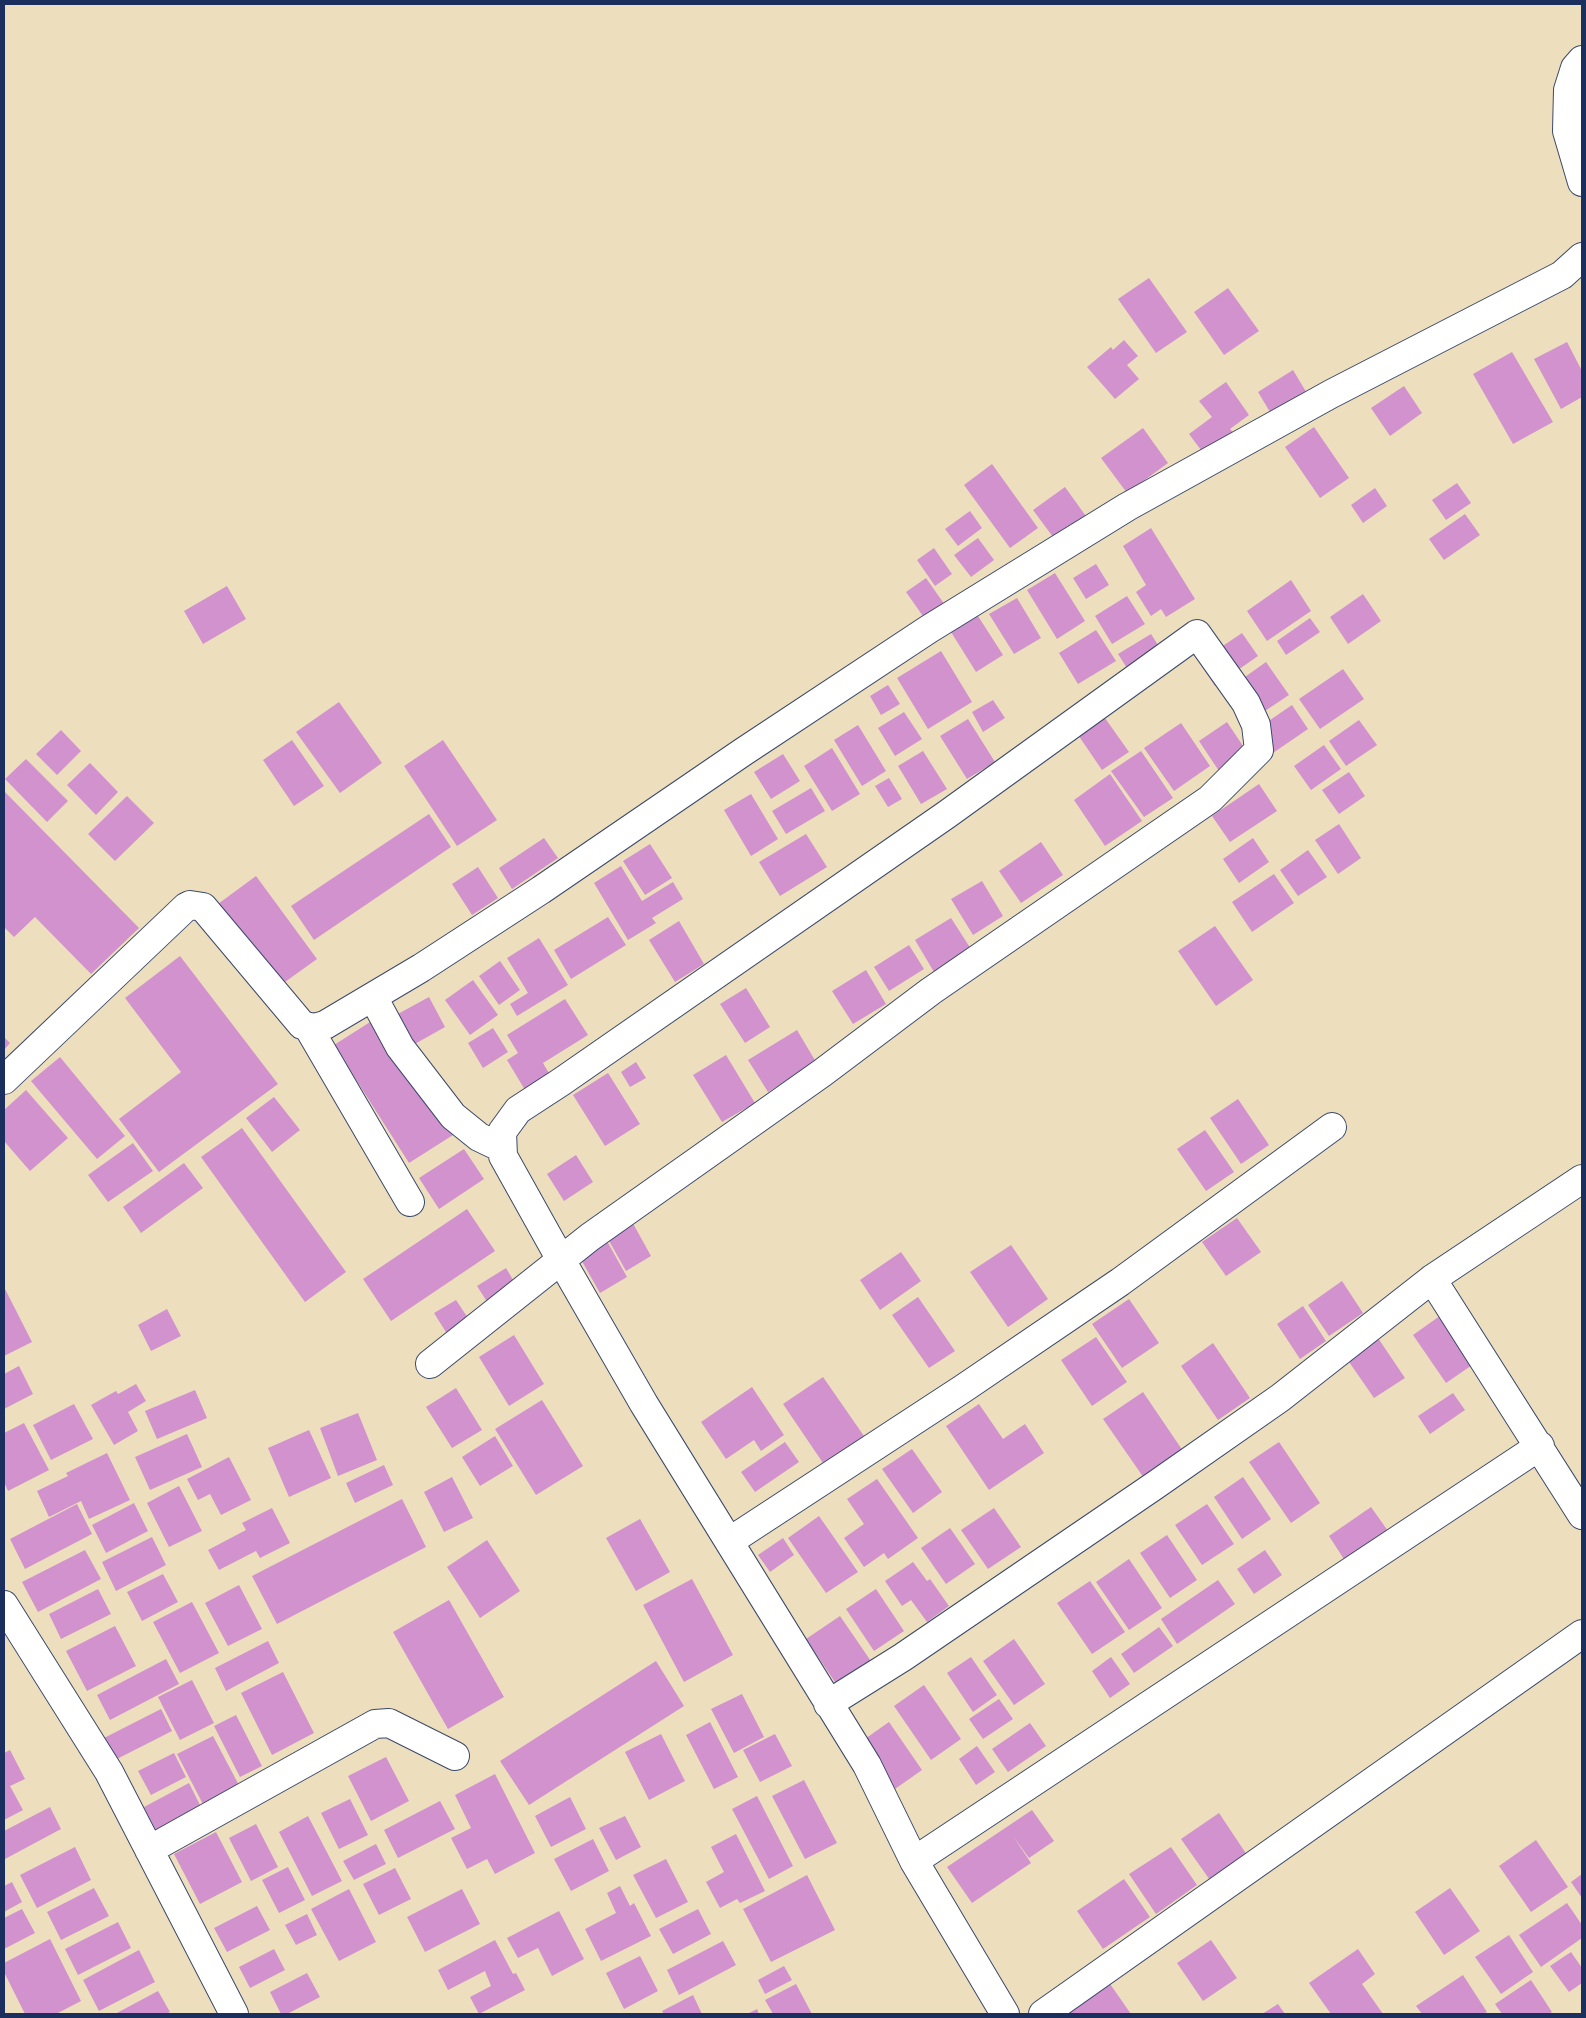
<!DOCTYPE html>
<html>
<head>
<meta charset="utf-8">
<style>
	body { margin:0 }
	#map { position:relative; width:1586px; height:2018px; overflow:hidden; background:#eddfbd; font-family:"Patrick Hand",sans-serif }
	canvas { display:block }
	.frame { position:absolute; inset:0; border:5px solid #1b2f5e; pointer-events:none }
</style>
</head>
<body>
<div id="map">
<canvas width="1586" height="2018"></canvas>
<div class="frame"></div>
</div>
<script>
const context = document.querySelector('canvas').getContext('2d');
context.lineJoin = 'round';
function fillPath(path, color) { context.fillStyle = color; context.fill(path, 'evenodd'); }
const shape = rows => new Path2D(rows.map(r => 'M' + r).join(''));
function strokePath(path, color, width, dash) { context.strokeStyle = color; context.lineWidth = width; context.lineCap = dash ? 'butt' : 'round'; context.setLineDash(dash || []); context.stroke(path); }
fillPath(shape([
	[1149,278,1187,332,1156,353,1118,299],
	[1228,288,1259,331,1224,355,1194,312],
	[1124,340,1138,356,1127,365,1139,379,1115,399,1087,367,1111,347,1113,350],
	[1567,342,1582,371,1582,397,1561,409,1534,359],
	[1512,352,1553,422,1513,444,1473,374],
	[1293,370,1311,400,1276,422,1258,392],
	[1226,382,1249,415,1230,429,1233,432,1204,454,1189,434,1212,417,1199,401],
	[1404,386,1422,413,1390,436,1371,408],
	[1314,427,1349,478,1320,498,1285,447],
	[1143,428,1168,463,1127,493,1101,458],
	[992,464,1038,528,1010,548,964,485],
	[1457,483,1471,503,1446,520,1432,500],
	[1065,487,1088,519,1056,541,1033,510],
	[1375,488,1387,506,1363,523,1351,505],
	[970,511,982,528,958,546,945,529],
	[1465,514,1480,535,1444,560,1429,539],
	[1151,528,1195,599,1166,617,1161,609,1151,616,1136,592,1146,585,1123,546],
	[978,538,994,560,971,577,954,555],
	[934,548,952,574,935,586,917,560],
	[1096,564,1109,585,1086,599,1073,578],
	[1055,573,1085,621,1057,639,1027,590],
	[926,578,945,605,925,619,906,592],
	[1291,580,1311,611,1267,641,1247,611],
	[227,586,246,619,203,644,184,611],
	[1363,594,1381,621,1348,644,1330,617],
	[1127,596,1145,624,1112,644,1095,616],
	[1017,598,1041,638,1014,654,989,614],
	[978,616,1003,655,976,672,951,632],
	[1310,618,1320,632,1286,655,1277,641],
	[1096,630,1116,661,1078,684,1059,653],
	[1242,633,1258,656,1215,686,1199,662],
	[1151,634,1165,656,1132,676,1118,654],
	[941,651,972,702,928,729,897,678],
	[1266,662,1289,695,1250,721,1228,689],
	[1343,669,1364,699,1320,729,1299,699],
	[888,685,900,704,881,715,870,696],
	[993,700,1005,718,983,732,972,712],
	[339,702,382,763,340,793,296,732],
	[1292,705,1308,729,1270,755,1254,731],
	[1100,711,1129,752,1102,770,1074,729],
	[904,712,922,739,895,756,878,728],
	[968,719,995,762,967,779,940,736],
	[1359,720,1377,745,1346,766,1329,741],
	[1227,722,1255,764,1227,783,1199,741],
	[1181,723,1210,766,1174,791,1144,748],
	[858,725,886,771,862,786,834,740],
	[61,730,81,751,57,775,36,754],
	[292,740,324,786,294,806,263,760],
	[443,740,497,820,457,846,404,766],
	[1324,745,1341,769,1311,790,1294,766],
	[832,748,860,794,832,811,804,766],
	[923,751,947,789,921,804,898,766],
	[1141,751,1173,798,1144,817,1111,771],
	[783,754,800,781,771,799,754,772],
	[26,759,68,801,47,822,5,779],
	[90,763,118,792,96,815,67,785],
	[1349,772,1365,796,1339,814,1322,790],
	[1110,774,1142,821,1105,846,1074,800],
	[889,778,902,799,888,807,875,786],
	[1259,784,1277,811,1230,842,1212,816],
	[811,788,825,811,786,834,772,811],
	[4,791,139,928,91,974,35,917,14,937,4,927],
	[751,794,778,839,751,856,724,810],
	[127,796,154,823,115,861,88,834],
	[429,814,451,847,314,940,291,906],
	[1339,824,1361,858,1338,874,1315,840],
	[806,834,827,867,780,896,759,862],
	[544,838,558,858,512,889,499,868],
	[1253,838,1269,862,1239,883,1223,859],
	[1041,842,1063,875,1021,903,999,871],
	[650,844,672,878,645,895,623,861],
	[1308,850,1327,877,1298,896,1280,870],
	[621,866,642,901,673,882,683,899,652,918,656,923,628,940,594,883],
	[478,867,498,898,472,915,452,884],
	[1274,874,1294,903,1252,932,1232,902],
	[256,876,317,959,278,987,218,904],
	[982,881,1003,916,973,935,951,899],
	[608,917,626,945,571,979,554,950],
	[951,918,971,949,934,972,915,940],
	[679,921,704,964,675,982,649,940],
	[1215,926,1253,980,1216,1006,1178,951],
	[539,938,568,985,517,1016,510,1004,528,993,507,958],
	[909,945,924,969,889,991,874,967],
	[180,956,278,1084,159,1172,119,1119,181,1072,125,998],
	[500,961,520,990,499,1005,479,976],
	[866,970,886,1004,853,1024,832,991],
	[473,980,498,1015,470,1035,445,1000],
	[746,988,770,1027,745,1043,720,1004],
	[429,997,445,1027,413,1045,396,1015],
	[565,999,588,1035,543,1063,553,1080,528,1095,507,1060,518,1053,507,1035],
	[378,1017,453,1135,409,1163,334,1045],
	[493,1028,508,1052,483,1068,468,1043],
	[797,1030,816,1062,768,1092,748,1060],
	[4,1037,10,1043,4,1050],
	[726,1055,755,1103,722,1122,693,1075],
	[60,1057,125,1136,97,1159,31,1081],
	[636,1062,646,1078,630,1087,621,1072],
	[608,1073,640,1124,605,1146,573,1095],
	[26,1090,68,1138,30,1171,4,1141,4,1110],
	[274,1097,300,1130,272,1152,246,1118],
	[1238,1099,1269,1145,1241,1164,1210,1118],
	[242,1128,346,1272,305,1302,201,1157],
	[1205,1130,1234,1172,1206,1191,1177,1149],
	[133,1143,153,1171,108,1202,88,1175],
	[464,1149,484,1179,439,1209,419,1178],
	[576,1155,593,1182,564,1201,547,1174],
	[184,1163,203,1188,141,1233,123,1207],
	[467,1209,495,1251,391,1321,363,1279],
	[630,1218,651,1256,626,1271,604,1232],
	[1237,1218,1261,1252,1226,1276,1202,1242],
	[607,1241,627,1277,600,1293,579,1256],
	[1011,1245,1048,1299,1008,1327,970,1272],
	[901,1252,921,1281,880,1310,860,1280],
	[506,1268,519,1290,491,1308,477,1286],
	[1342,1281,1363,1313,1329,1336,1308,1305],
	[4,1287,32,1342,4,1356],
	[918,1297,955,1351,929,1368,892,1315],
	[1129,1299,1159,1343,1122,1368,1092,1324],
	[456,1300,472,1324,449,1337,434,1313],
	[1303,1306,1326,1341,1300,1359,1277,1324],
	[167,1309,181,1336,151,1351,138,1325],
	[1444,1313,1478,1361,1446,1383,1413,1335],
	[514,1335,544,1384,509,1406,479,1357],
	[1096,1337,1127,1382,1092,1406,1061,1360],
	[1378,1338,1405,1378,1374,1398,1347,1359],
	[1213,1343,1250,1398,1218,1420,1181,1366],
	[19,1366,33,1394,4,1409,4,1374],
	[823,1377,864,1436,823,1463,783,1404],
	[136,1384,146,1401,128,1412,138,1431,114,1445,91,1405,116,1391,118,1394],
	[752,1387,784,1435,761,1451,754,1440,726,1459,701,1422],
	[456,1388,482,1430,452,1448,426,1407],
	[195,1390,207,1418,157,1439,145,1411],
	[1143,1392,1185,1454,1146,1481,1103,1419],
	[1453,1393,1465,1410,1430,1434,1418,1416],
	[542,1400,583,1466,536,1495,495,1429],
	[74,1404,93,1439,51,1460,33,1425],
	[979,1404,1003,1439,1025,1424,1044,1453,989,1490,946,1426],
	[358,1413,377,1460,338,1476,320,1428],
	[24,1423,49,1470,8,1491,4,1482,4,1433],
	[309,1430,331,1478,289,1497,268,1448],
	[187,1434,202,1467,150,1490,135,1457],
	[495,1436,513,1466,480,1486,462,1457],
	[785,1442,799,1462,755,1492,741,1472],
	[1279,1442,1320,1503,1291,1523,1249,1462],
	[912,1449,942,1492,913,1513,882,1469],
	[107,1453,130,1500,89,1519,81,1501,49,1517,37,1491,68,1476,66,1473],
	[229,1457,251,1500,221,1515,210,1494,198,1500,187,1479],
	[384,1465,393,1485,355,1503,346,1483],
	[452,1477,473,1518,444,1532,424,1492],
	[1243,1477,1271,1519,1242,1539,1214,1497],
	[877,1479,918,1538,888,1559,884,1553,864,1567,844,1538,864,1524,847,1499],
	[179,1486,202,1531,169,1547,147,1503],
	[402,1499,426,1547,277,1624,252,1576],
	[134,1503,148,1531,106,1553,92,1525],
	[77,1504,92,1534,25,1569,10,1539],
	[1207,1504,1234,1544,1202,1565,1175,1525],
	[1371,1507,1393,1538,1349,1567,1329,1536],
	[272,1508,290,1543,260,1558,256,1551,219,1570,208,1550,246,1530,242,1523],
	[994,1508,1021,1547,988,1569,961,1530],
	[819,1516,858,1572,826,1593,788,1538],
	[640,1519,670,1572,636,1591,606,1538],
	[950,1528,975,1564,946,1584,921,1548],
	[1167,1535,1197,1580,1170,1598,1140,1553],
	[152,1537,166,1565,116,1591,102,1562],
	[783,1538,794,1555,770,1572,758,1555],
	[487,1540,520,1591,480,1618,447,1567],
	[85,1550,101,1579,38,1612,22,1582],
	[1265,1550,1282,1575,1254,1594,1237,1569],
	[1129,1559,1162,1608,1129,1630,1096,1582],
	[913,1562,927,1581,930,1579,949,1606,927,1622,911,1600,902,1606,885,1581],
	[163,1574,178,1602,142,1621,127,1592],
	[692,1579,733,1655,684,1682,643,1605],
	[1218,1580,1235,1604,1177,1644,1161,1619],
	[1090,1581,1125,1632,1092,1654,1057,1603],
	[239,1585,262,1629,228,1646,205,1603],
	[98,1589,111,1614,61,1639,49,1614],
	[876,1589,904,1631,874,1651,846,1609],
	[449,1600,504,1697,448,1729,393,1632],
	[192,1602,219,1653,180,1673,153,1622],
	[840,1616,875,1667,841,1691,806,1639],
	[115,1626,136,1666,87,1691,66,1651],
	[1159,1627,1173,1646,1134,1673,1121,1654],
	[1014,1639,1045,1684,1014,1705,983,1661],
	[268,1641,279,1663,226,1691,215,1668],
	[971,1657,997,1695,973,1712,947,1673],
	[1111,1657,1130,1684,1110,1698,1092,1671],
	[166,1659,179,1684,110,1720,97,1695],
	[656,1661,684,1706,529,1805,500,1761],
	[283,1672,314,1733,272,1755,241,1693],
	[192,1680,214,1723,180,1740,158,1697],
	[924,1685,961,1739,931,1760,894,1706],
	[742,1694,764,1737,734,1753,711,1709],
	[999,1699,1013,1719,983,1739,969,1719],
	[161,1709,172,1731,115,1760,104,1738],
	[236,1715,262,1766,240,1777,214,1726],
	[710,1722,738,1777,714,1789,686,1735],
	[889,1722,922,1770,895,1789,862,1741],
	[1030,1723,1046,1746,1008,1772,992,1749],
	[661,1734,685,1781,649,1800,625,1752],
	[775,1734,792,1766,760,1782,743,1750],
	[213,1736,242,1791,206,1810,177,1754],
	[977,1746,995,1772,976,1785,959,1759],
	[10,1750,25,1779,10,1786,23,1810,4,1820,4,1753],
	[174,1753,186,1777,151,1795,138,1771],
	[386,1757,409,1801,371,1821,348,1776],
	[495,1774,535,1853,495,1874,487,1859,467,1869,451,1838,471,1828,455,1795],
	[804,1780,837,1843,805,1859,772,1796],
	[189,1783,203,1811,158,1834,144,1807],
	[757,1796,793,1866,769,1879,732,1809],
	[570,1797,586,1829,551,1847,535,1816],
	[350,1799,368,1835,339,1849,321,1813],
	[440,1801,455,1829,398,1858,384,1830],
	[50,1807,61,1829,5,1859,4,1831],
	[1032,1810,1054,1841,1029,1858,1013,1836,1031,1863,972,1903,947,1867],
	[1219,1813,1249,1858,1212,1883,1181,1839],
	[308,1816,342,1881,312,1896,279,1832],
	[625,1816,641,1847,616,1860,599,1828],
	[256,1824,278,1867,251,1881,229,1838],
	[216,1832,242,1882,200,1904,174,1854],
	[736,1834,765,1891,740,1903,737,1899,720,1908,706,1882,724,1872,711,1847],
	[593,1839,609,1871,571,1891,554,1859],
	[1536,1840,1568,1887,1531,1912,1499,1866],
	[376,1844,386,1864,354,1880,343,1861],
	[75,1847,91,1880,37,1908,20,1875],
	[1171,1847,1197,1885,1156,1914,1129,1874],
	[666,1859,688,1902,656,1918,633,1875],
	[288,1867,305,1900,279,1913,262,1880],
	[395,1868,411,1899,379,1915,363,1884],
	[1582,1874,1582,1898,1571,1882],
	[807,1875,835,1930,771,1962,743,1909],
	[1124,1879,1150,1917,1103,1949,1077,1911],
	[12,1882,22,1902,4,1912,4,1886],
	[620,1886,630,1906,634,1903,651,1936,601,1961,585,1929,616,1913,607,1893],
	[94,1888,109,1916,61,1940,47,1912],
	[1450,1888,1480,1931,1444,1955,1415,1912],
	[349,1889,376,1942,339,1961,311,1909],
	[462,1889,480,1924,425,1952,407,1917],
	[1567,1903,1582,1925,1582,1938,1541,1967,1519,1935],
	[257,1906,270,1930,227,1952,214,1928],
	[22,1909,35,1933,4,1949,4,1918],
	[698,1909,711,1934,673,1954,659,1929],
	[559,1911,584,1959,552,1976,538,1948,518,1958,507,1938],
	[307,1914,317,1935,296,1945,285,1925],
	[118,1922,131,1948,78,1975,65,1949],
	[1509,1935,1533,1972,1501,1994,1475,1957],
	[50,1939,81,2001,56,2014,25,2014,4,1972,4,1963],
	[495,1940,513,1974,516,1973,525,1990,479,2014,470,1997,491,1986,485,1971,448,1990,438,1970],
	[1211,1940,1237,1978,1203,2001,1177,1963],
	[723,1941,736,1965,679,1995,667,1970],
	[274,1949,285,1970,250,1988,239,1967],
	[1358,1949,1375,1974,1362,1984,1383,2014,1331,2014,1309,1983],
	[139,1950,155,1982,99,2011,83,1980],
	[1571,1952,1582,1968,1582,1983,1569,1992,1550,1966],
	[640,1956,658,1991,624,2009,606,1973],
	[784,1966,792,1980,765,1994,758,1980],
	[1101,1971,1131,2014,1065,2014],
	[307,1973,320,1997,287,2014,281,2014,270,1992],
	[1463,1975,1487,2012,1483,2014,1422,2014,1416,2006],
	[1531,1980,1552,2012,1548,2014,1502,2014,1495,2004],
	[796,1984,812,2014,773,2014,765,2000],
	[158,1991,170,2012,166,2014,115,2014],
	[693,1995,702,2014,664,2014,662,2011],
	[1278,2004,1285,2014,1262,2014],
	[757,2009,759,2014,747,2014]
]), '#d192ce');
const street = shape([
	[1582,60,1575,68,1568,90,1567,131,1582,182],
	[373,997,400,1047,453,1116,479,1137,502,1148],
	[308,1027,410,1202],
	[4,1080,186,907,190,905,203,907,302,1025,314,1028,325,1025,421,968,541,890,743,752,929,629,1127,507,1331,394,1562,275,1582,257],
	[1432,1279,1582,1515],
	[430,1364,561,1260,590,1237,822,1073,931,991,1210,799,1259,750,1256,725,1246,703,1197,634,946,815,561,1082,518,1110,502,1132,503,1156,561,1260,644,1404,867,1765,914,1861,1005,2014],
	[730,1541,964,1388,1120,1282,1332,1127],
	[4,1605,109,1772,234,2014],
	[828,1704,903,1657,1154,1486,1280,1398,1432,1279,1582,1179],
	[149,1850,375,1724,389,1723,455,1756],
	[914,1861,1540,1446],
	[1043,2014,1582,1634]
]);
strokePath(street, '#3a496c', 30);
strokePath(street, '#fff', 28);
</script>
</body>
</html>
